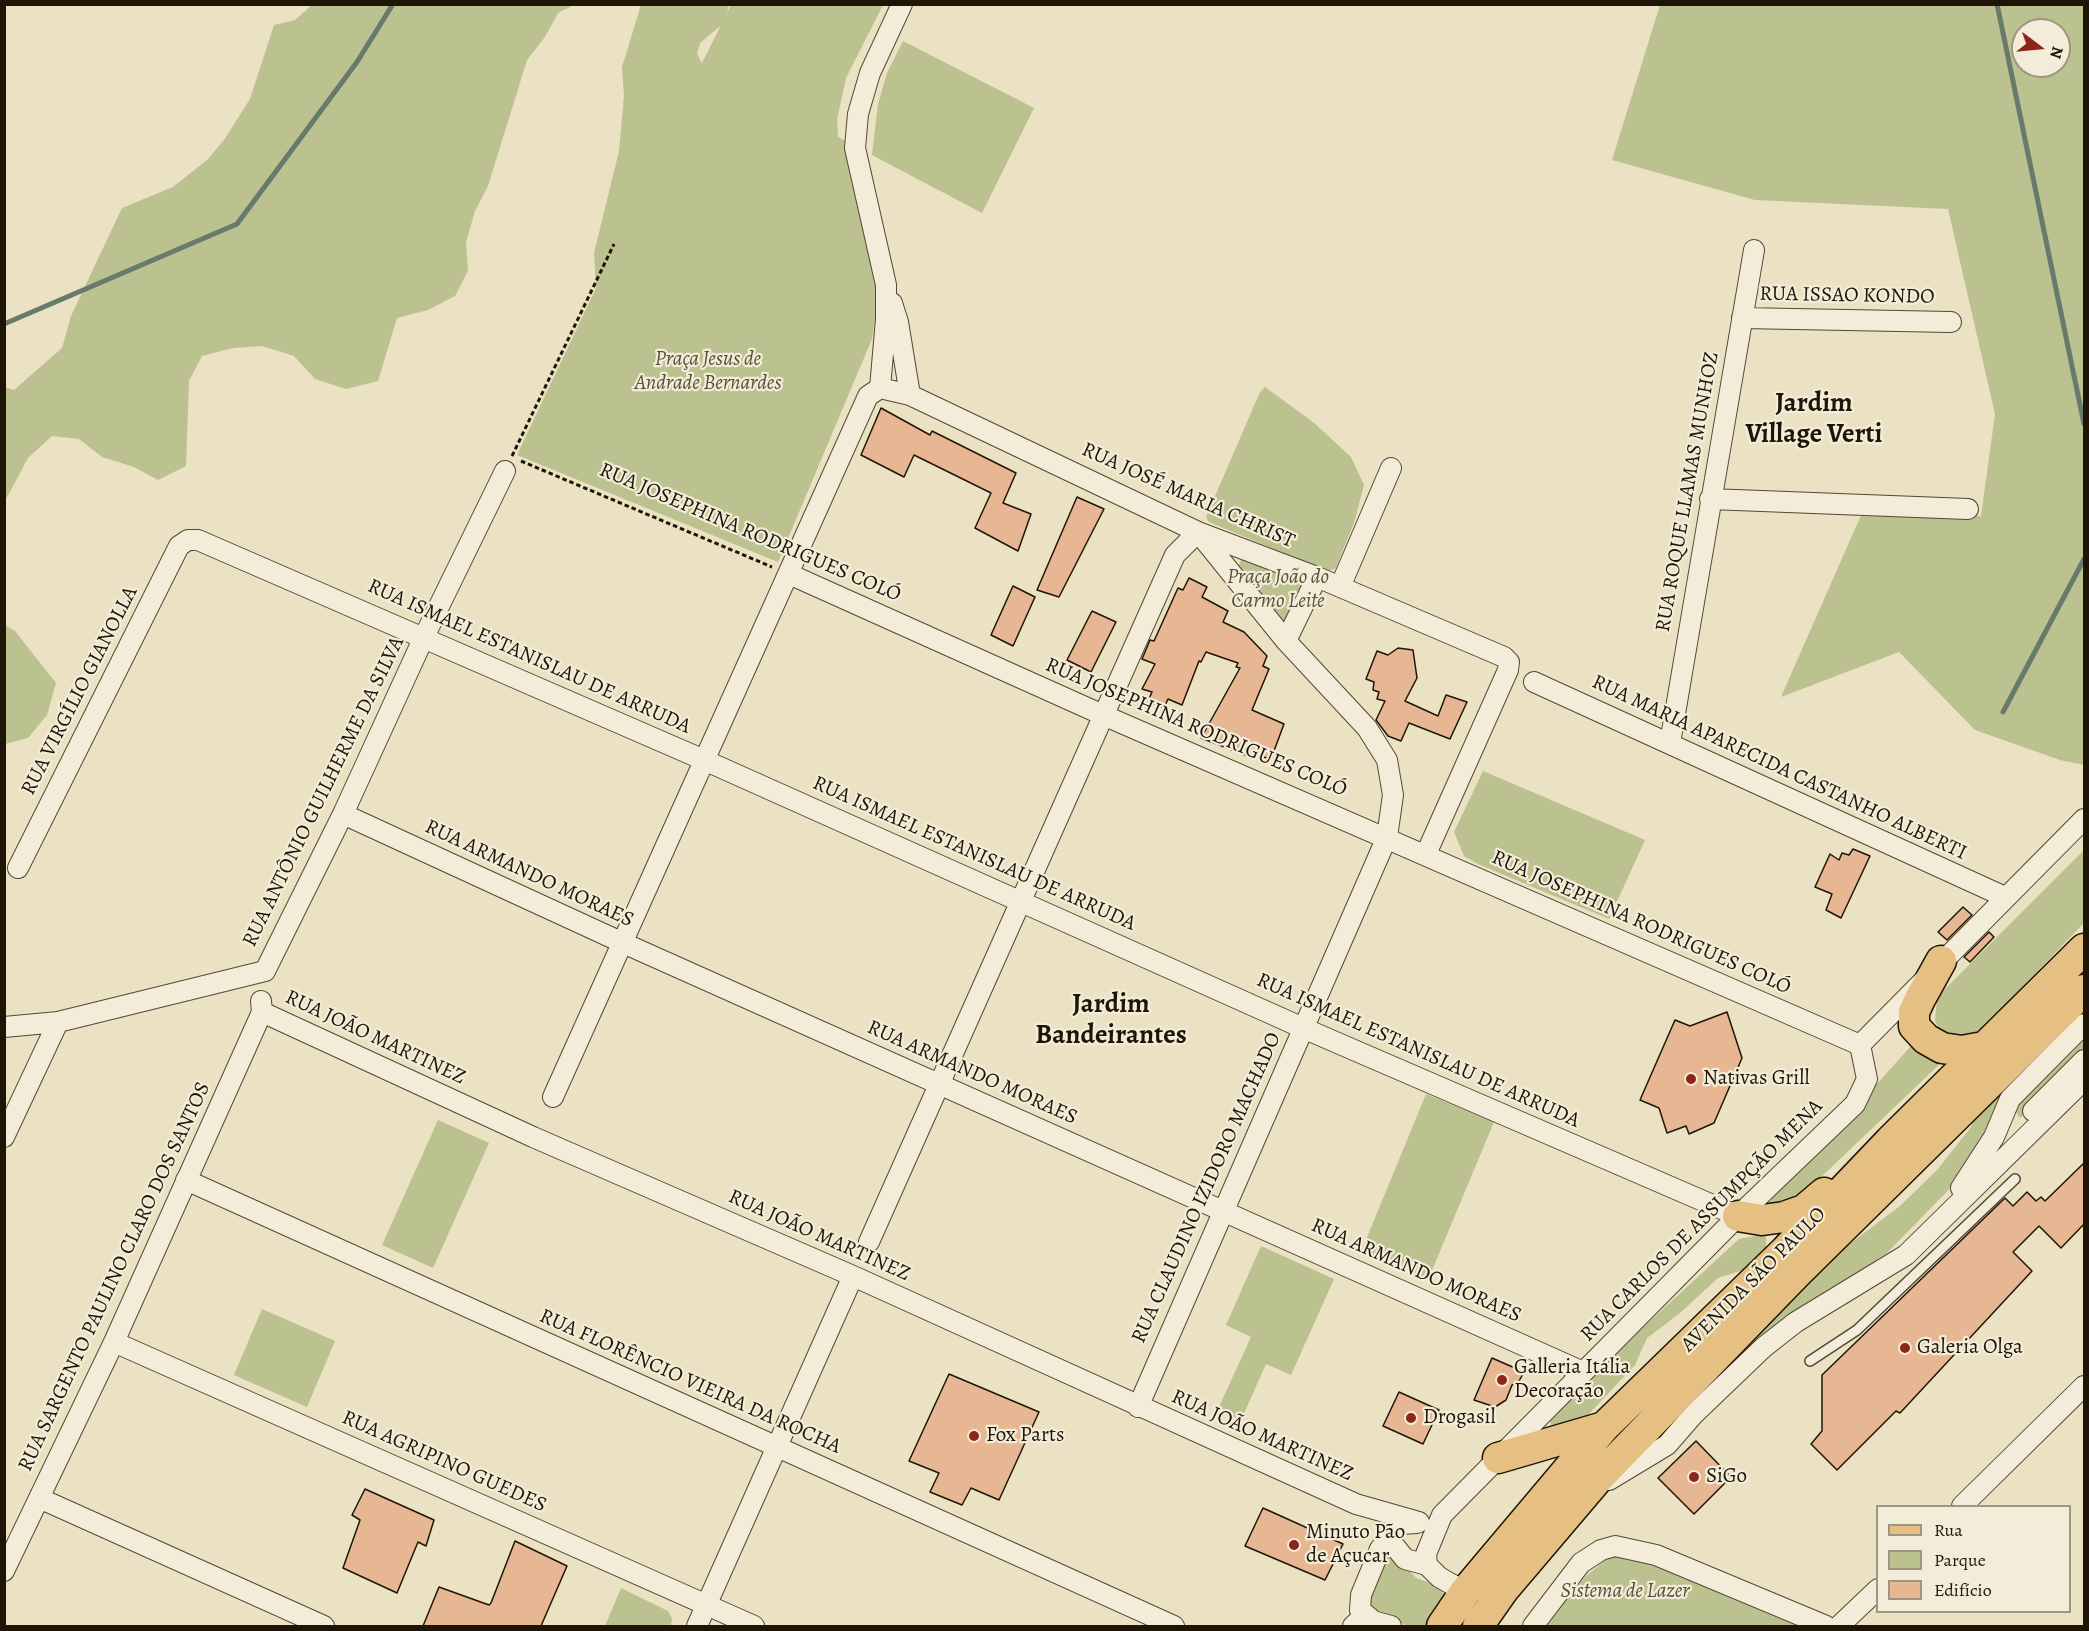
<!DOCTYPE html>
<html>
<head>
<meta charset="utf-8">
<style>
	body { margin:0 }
	#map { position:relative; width:2089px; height:1631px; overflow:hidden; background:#ebe1c3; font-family:Alegreya,serif }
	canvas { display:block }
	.frame { position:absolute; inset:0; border:6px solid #1f1507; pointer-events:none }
	.legend { position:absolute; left:1876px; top:1505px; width:195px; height:108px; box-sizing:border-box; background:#f2ecd8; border:2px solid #9e9684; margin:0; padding:8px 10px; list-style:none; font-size:18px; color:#1f1507 }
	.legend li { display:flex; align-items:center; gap:12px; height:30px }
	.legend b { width:30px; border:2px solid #9e9684 }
	.north { position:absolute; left:2011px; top:18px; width:60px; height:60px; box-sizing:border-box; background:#f2ecd8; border:2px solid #9e9684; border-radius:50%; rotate:106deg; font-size:16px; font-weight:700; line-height:24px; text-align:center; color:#1f1507 }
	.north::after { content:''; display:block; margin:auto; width:21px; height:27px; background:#8f2418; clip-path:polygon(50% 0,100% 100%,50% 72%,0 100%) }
</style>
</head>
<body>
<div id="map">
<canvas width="2089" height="1631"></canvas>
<div class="frame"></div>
<ul class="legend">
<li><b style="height:8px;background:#e6c082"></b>Rua</li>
<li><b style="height:16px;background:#bcc190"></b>Parque</li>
<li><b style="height:16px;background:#e6b792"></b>Edifício</li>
</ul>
<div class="north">N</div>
</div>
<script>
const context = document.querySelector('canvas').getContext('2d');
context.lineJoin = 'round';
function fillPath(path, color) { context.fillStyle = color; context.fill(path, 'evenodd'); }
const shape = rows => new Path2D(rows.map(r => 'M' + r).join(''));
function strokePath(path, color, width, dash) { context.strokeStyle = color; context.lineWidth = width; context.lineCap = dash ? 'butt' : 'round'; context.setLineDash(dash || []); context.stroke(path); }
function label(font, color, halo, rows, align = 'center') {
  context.font = font + ' Alegreya,serif'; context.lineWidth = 4.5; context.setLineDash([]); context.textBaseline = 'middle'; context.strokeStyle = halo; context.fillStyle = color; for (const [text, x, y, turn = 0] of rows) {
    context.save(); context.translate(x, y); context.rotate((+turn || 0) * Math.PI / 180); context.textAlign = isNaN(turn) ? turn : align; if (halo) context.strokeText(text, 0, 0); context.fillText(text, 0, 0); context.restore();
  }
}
fillPath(shape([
	[313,4,574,5,558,13,545,37,527,60,488,186,475,211,466,242,468,271,455,296,428,310,397,318,378,381,346,389,315,379,294,356,262,346,233,348,202,356,189,381,186,466,158,480,134,467,102,457,79,439,52,436,28,458,5,501,5,387,14,390,62,348,71,316,122,208,173,187,207,160,224,140,250,99,274,25,295,20],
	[641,5,729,5,727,13,731,5,883,5,846,78,837,119,838,137,846,141,879,293,872,339,778,562,517,455,596,288,594,253,619,151,624,96,622,67],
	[719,27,720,27,702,63,697,54,700,43],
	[1660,5,2084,5,2084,765,2060,760,1975,730,1899,652,1781,697,1862,513,1981,516,1995,414,1948,209,1755,200,1612,160],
	[2023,30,2059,30,2059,66,2023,66],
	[903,41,1034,108,982,213,872,155,878,104,887,73],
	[1265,387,1313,422,1351,457,1364,485,1354,523,1335,569,1327,571,1209,522,1206,517,1260,392],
	[1244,554,1311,577,1284,632,1235,573],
	[5,625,15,631,56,683,47,715,28,738,5,744],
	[1483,771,1645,840,1609,919,1478,864,1464,856,1454,832],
	[2084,850,2084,923,1980,1031,1965,1039,1953,1039,1941,1032,1935,1021,1937,997],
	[2084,1003,2084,1014,2007,1096,1966,1172,1887,1253,1761,1336,1648,1449,1643,1438,1823,1264,1900,1206,1938,1169,1971,1127,1984,1102],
	[2084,1035,2084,1054,2020,1118,2016,1112,2022,1099],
	[1914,1039,1944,1060,1798,1199,1765,1206,1793,1177,1911,1046],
	[1426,1094,1494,1122,1428,1280,1361,1252],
	[438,1120,489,1143,433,1268,382,1245],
	[1766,1234,1766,1254,1746,1269,1718,1278,1680,1313,1647,1338,1635,1365,1587,1416,1552,1426,1547,1416,1739,1239],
	[1261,1246,1334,1279,1291,1375,1266,1364,1241,1420,1218,1409,1251,1337,1226,1325],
	[262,1309,335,1341,307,1407,234,1375],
	[1391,1550,1416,1578,1433,1584,1445,1595,1435,1626,1406,1626,1392,1616,1370,1611,1368,1596,1382,1560],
	[1633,1556,1801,1626,1544,1626,1586,1576,1609,1557],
	[621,1588,668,1611,672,1619,671,1626,605,1626]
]), '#bcc190');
strokePath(shape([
	[1997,4,2084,424],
	[4,324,237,224,357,62,393,4],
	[2003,712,2084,559]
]), '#687a6c', 5);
const building = shape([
	[881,408,930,435,932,431,1016,473,1003,503,1031,514,1018,551,975,528,991,493,914,455,904,477,861,455,881,408],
	[1077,497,1104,509,1059,597,1037,590,1077,497],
	[1189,578,1207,587,1202,597,1228,611,1223,622,1244,632,1267,656,1263,666,1269,669,1252,710,1284,724,1271,759,1255,755,1253,758,1201,738,1240,668,1236,667,1238,663,1206,652,1201,662,1199,661,1182,705,1168,699,1164,708,1148,701,1152,692,1142,689,1155,664,1142,659,1150,640,1154,641,1178,588,1183,590,1189,578],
	[1013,586,1035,597,1013,646,991,635,1013,586],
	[1092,611,1116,622,1091,672,1067,660,1092,611],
	[1398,648,1413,650,1417,678,1405,701,1438,716,1446,695,1467,702,1450,739,1409,723,1401,741,1388,736,1376,720,1385,701,1377,699,1379,692,1373,690,1374,682,1366,679,1377,651,1388,655,1398,648],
	[1853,849,1870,856,1841,918,1826,910,1832,894,1815,887,1830,854,1839,860,1842,853,1849,855,1853,849],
	[1963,907,1972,915,1947,940,1938,932,1963,907],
	[1989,932,1994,937,1970,962,1964,957,1989,932],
	[1727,1012,1742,1058,1714,1123,1689,1134,1686,1126,1667,1133,1659,1108,1640,1100,1675,1020,1690,1026,1727,1012],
	[2085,1162,2085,1223,2061,1248,2039,1226,2013,1252,2032,1271,1900,1413,1896,1411,1837,1470,1811,1444,1822,1431,1822,1375,2005,1198,2013,1206,2027,1192,2036,1201,2041,1197,2045,1201,2085,1162],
	[1492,1358,1524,1372,1518,1383,1512,1385,1506,1400,1495,1407,1474,1400,1492,1358],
	[949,1374,1039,1412,999,1500,971,1488,962,1505,930,1492,939,1473,909,1461,949,1374],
	[1399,1392,1439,1410,1423,1444,1383,1426,1399,1392],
	[1696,1441,1731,1477,1694,1514,1658,1478,1696,1441],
	[365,1489,434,1520,426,1546,418,1542,397,1593,343,1568,360,1520,352,1515,365,1489],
	[1263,1508,1343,1544,1325,1580,1245,1546,1263,1508],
	[515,1541,567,1566,541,1626,423,1626,439,1587,489,1605,491,1603,515,1541]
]);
fillPath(building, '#e6b792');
strokePath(building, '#1f1507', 1.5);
const lane = shape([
	[1810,1361,1857,1330,2015,1179]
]);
const street = shape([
	[892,303,898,322,910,395],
	[1742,318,1951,322],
	[880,388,910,395,1198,532,1317,577,1504,657,1509,662,1508,670,1426,854],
	[880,388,886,319,886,285,855,148,858,114,870,73,902,4],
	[1710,499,1968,509],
	[789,574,1103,715,1860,1045],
	[1340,587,1391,468],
	[1286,641,1317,577],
	[1534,682,2005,897],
	[1670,743,1754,250],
	[343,814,621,942,1583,1372],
	[18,868,179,546,188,540,198,540,704,760,1303,1028,1738,1216],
	[262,1012,533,1137,853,1276,1356,1504,1419,1522],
	[4,1027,58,1022,265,971,343,814,424,637,505,471],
	[1860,1045,2084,819],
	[553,1097,868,396,880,388],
	[2033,1111,2084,1060],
	[4,1137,58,1022],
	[186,1180,1174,1626],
	[1961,1188,1994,1137,2010,1099,2084,1024],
	[869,1242,1175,555,1198,532,1286,641,1367,728,1387,760,1393,795,1387,837,1138,1407],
	[114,1342,754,1626],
	[1609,1480,1667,1445,1694,1414,1764,1347,1796,1322,1906,1255,2084,1080],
	[39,1498,324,1626],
	[1962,1506,2084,1386],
	[1388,1538,1405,1559,1427,1565],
	[4,1571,114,1342,262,1012,261,1001],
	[1465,1592,1439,1577,1427,1565,1426,1554,1442,1515,1738,1216,1855,1104,1867,1079,1860,1045],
	[1370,1618,1360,1610,1361,1595,1380,1549,1400,1524,1417,1523],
	[697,1626,853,1276],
	[1353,1626,1362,1618,1391,1626],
	[1533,1626,1581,1563,1601,1550,1615,1546,1656,1555,1826,1626],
	[1839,1626,1878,1589]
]);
const primary = shape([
	[1941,961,1920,999,1914,1012,1914,1026,1926,1039,1942,1048,1962,1051,1989,1046],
	[1738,1216,1762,1220,1784,1217,1804,1210,1824,1193],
	[1498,1458,1604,1427],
	[1442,1626,1465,1592,1604,1427,1785,1251,1890,1141,2084,949],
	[1478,1626,1504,1589,1600,1476,1797,1273,2084,990]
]);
strokePath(lane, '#524836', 12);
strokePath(street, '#524836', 22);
strokePath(primary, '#1f1507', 33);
strokePath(shape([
	[512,456,614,244],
	[521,461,772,567]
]), '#1f1507', 3, [4.5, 3]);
strokePath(lane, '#f2ecd8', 9);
strokePath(street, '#f2ecd8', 20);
strokePath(primary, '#e6c082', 30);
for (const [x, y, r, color] of [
	[1691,1079,6,"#8f2418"],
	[1905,1348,6,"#8f2418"],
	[1502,1380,6,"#8f2418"],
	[1411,1418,6,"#8f2418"],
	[974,1436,6,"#8f2418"],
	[1694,1477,6,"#8f2418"],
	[1294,1545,6,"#8f2418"]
]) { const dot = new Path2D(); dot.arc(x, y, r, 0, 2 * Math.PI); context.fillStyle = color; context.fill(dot); strokePath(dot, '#f2ecd8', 2); }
label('21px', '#1f1507', '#f2ecd8', [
	["RUA ISSAO KONDO",1847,296,1],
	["RUA ROQUE LLAMAS MUNHOZ",1688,492,-80],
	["RUA JOSÉ MARIA CHRIST",1188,496,24],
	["RUA JOSEPHINA RODRIGUES COLÓ",750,533,23],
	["RUA ISMAEL ESTANISLAU DE ARRUDA",529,657,24],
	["RUA VIRGÍLIO GIANOLLA",80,691,-63],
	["RUA JOSEPHINA RODRIGUES COLÓ",1196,728,23],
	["RUA MARIA APARECIDA CASTANHO ALBERTI",1779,768,25],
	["RUA ANTÔNIO GUILHERME DA SILVA",324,792,-64],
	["RUA ISMAEL ESTANISLAU DE ARRUDA",974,854,24],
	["RUA ARMANDO MORAES",529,874,25],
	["RUA JOSEPHINA RODRIGUES COLÓ",1641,923,24],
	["RUA JOÃO MARTINEZ",375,1038,25],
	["RUA ISMAEL ESTANISLAU DE ARRUDA",1418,1051,24],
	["RUA ARMANDO MORAES",972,1073,24],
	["RUA CLAUDINO IZIDORO MACHADO",1207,1188,-66],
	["RUA CARLOS DE ASSUMPÇÃO MENA",1702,1221,-45],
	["RUA JOÃO MARTINEZ",819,1236,24],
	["RUA ARMANDO MORAES",1416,1271,24],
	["RUA SARGENTO PAULINO CLARO DOS SANTOS",115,1277,-65],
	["AVENIDA SÃO PAULO",1754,1280,-45],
	["RUA FLORÊNCIO VIEIRA DA ROCHA",690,1382,24],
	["RUA JOÃO MARTINEZ",1262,1436,24],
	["RUA AGRIPINO GUEDES",444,1462,24]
]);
label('italic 21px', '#565137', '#f2ecd8', [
	["Praça Jesus de",708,360],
	["Andrade Bernardes",708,384],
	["Praça João do",1278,578],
	["Carmo Leite",1278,602],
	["Sistema de Lazer",1625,1592]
]);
label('21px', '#1f1507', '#f2ecd8', [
	["Nativas Grill",1703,1079],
	["Galeria Olga",1917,1348],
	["Galleria Itália",1514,1368],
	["Decoração",1514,1392],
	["Drogasil",1423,1418],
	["Fox Parts",986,1436],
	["SiGo",1706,1477],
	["Minuto Pão",1306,1533],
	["de Açucar",1306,1557]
], 'left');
label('bold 27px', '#1f1507', '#f2ecd8', [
	["Jardim",1814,404],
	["Village Verti",1814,435],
	["Jardim",1111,1005],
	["Bandeirantes",1111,1036]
]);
</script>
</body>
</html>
